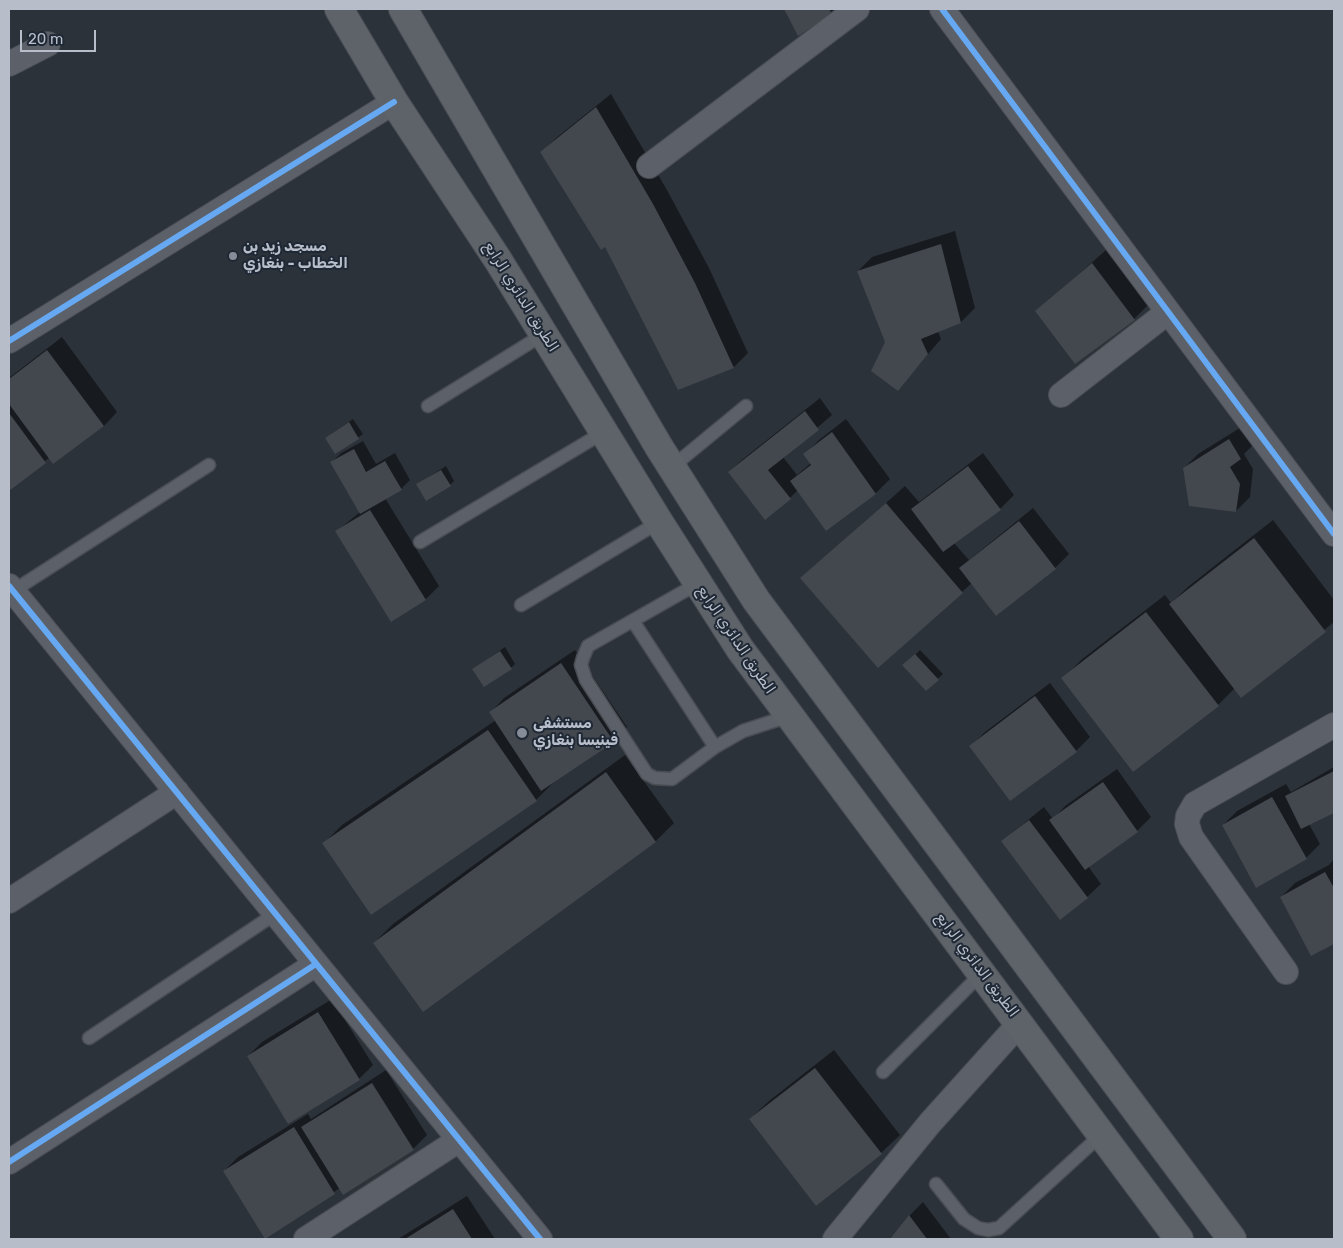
<!DOCTYPE html>
<html>
<head>
<meta charset="utf-8">
<style>
	body { margin:0 }
	#map { position:relative; width:1343px; height:1248px; overflow:hidden; background:#2c323a; font-family:Rubik,sans-serif }
	canvas { display:block }
	.frame { position:absolute; inset:0; border:10px solid #b7beca; pointer-events:none }
	.scale { position:absolute; left:20px; top:30px; width:76px; height:22px; box-sizing:border-box; border:2px solid #b7beca; border-top:0; padding-left:6px; font-size:15px; line-height:18px; white-space:nowrap; color:#b7beca; -webkit-text-stroke:4px #1f2835; paint-order:stroke }
</style>
</head>
<body>
<div id="map">
<canvas width="1343" height="1248"></canvas>
<div class="frame"></div>
<div class="scale">20 m</div>
</div>
<script>
const context = document.querySelector('canvas').getContext('2d');
context.lineJoin = 'round';
function fillPath(path, color) { context.fillStyle = color; context.fill(path, 'evenodd'); }
const shape = rows => new Path2D(rows.map(r => 'M' + r).join(''));
function strokePath(path, color, width, dash) { context.strokeStyle = color; context.lineWidth = width; context.lineCap = dash ? 'butt' : 'round'; context.setLineDash(dash || []); context.stroke(path); }
function label(font, color, halo, rows, align = 'center') {
  context.font = font + ' Rubik,"Noto Naskh Arabic",sans-serif'; context.lineWidth = 4; context.setLineDash([]); context.textBaseline = 'middle'; context.strokeStyle = halo; context.fillStyle = color; for (const [text, x, y, turn = 0] of rows) {
    context.save(); context.translate(x, y); context.rotate((+turn || 0) * Math.PI / 180); context.textAlign = isNaN(turn) ? turn : align; if (halo) context.strokeText(text, 0, 0); context.fillText(text, 0, 0); context.restore();
  }
}
fillPath(shape([
	[786,9,835,9,799,34],
	[611,94,667,190,709,268,748,353,734,367,679,389,605,245,542,152,556,138],
	[955,231,975,308,961,322,938,331,941,339,898,389,886,342,858,271,872,257],
	[1106,250,1148,305,1134,319,1076,363,1037,311],
	[62,337,117,412,104,426,50,457,9,489,9,378],
	[820,398,832,415,783,457,797,475,811,463,805,454,819,440,846,419,890,479,876,493,827,529,798,490,790,498,729,472,743,459],
	[353,419,363,434,336,453,331,434],
	[1243,426,1254,444,1244,454,1253,469,1250,497,1236,511,1184,468,1198,454],
	[363,441,376,464,395,453,410,480,401,489,385,498,439,586,425,600,337,531,360,512,332,462,341,453],
	[983,453,1014,495,1000,509,954,543,969,560,1033,508,1069,554,1055,568,972,583,878,666,802,578,905,486,919,502],
	[446,466,454,481,450,485,418,484],
	[1273,520,1334,600,1334,622,1241,697,1235,688,1218,705,1063,679,1081,660,1165,595,1171,603,1189,586],
	[505,647,515,664,511,668,474,669],
	[575,650,627,727,613,741,554,782,536,800,324,843,342,825,496,720,491,712,504,698],
	[920,650,943,674,926,690,904,666],
	[1050,683,1090,737,1076,751,971,746,985,732],
	[625,755,674,823,656,841,423,1011,374,943,393,924],
	[1334,767,1334,811,1309,824,1320,844,1306,858,1257,886,1223,825,1237,811,1286,784,1291,792],
	[1117,769,1151,817,1137,831,1088,866,1101,884,1087,897,1002,841,1044,807,1053,819,1065,806],
	[1334,859,1334,943,1312,955,1281,897,1295,883,1329,865],
	[332,999,373,1065,359,1079,248,1056,262,1042],
	[834,1050,900,1135,881,1153,750,1119,769,1101],
	[386,1070,427,1135,413,1149,340,1188,265,1237,224,1171,238,1157,308,1114,311,1119],
	[467,1196,495,1239,398,1239],
	[923,1202,951,1239,891,1239,910,1215]
]), '#0007');
fillPath(shape([
	[784,9,830,9,831,15,798,36],
	[596,107,653,204,695,283,734,368,678,390,605,247,601,250,540,152],
	[941,244,961,323,921,339,928,354,898,391,871,371,885,342,857,271],
	[1092,263,1135,320,1075,364,1035,311],
	[47,350,104,426,53,464,9,404,9,379],
	[805,411,819,430,768,470,791,499,765,520,728,472],
	[9,413,46,463,9,491],
	[349,422,359,439,335,454,325,438],
	[832,432,876,494,826,531,790,481,811,465,803,454],
	[1229,439,1241,459,1230,467,1240,484,1236,512,1189,506,1183,468],
	[354,449,366,472,385,461,402,490,360,514,330,462],
	[968,466,1001,510,943,552,911,509],
	[441,470,451,486,426,501,416,484],
	[886,503,963,593,878,668,800,578],
	[370,510,426,600,391,622,335,531],
	[1019,521,1056,569,996,616,959,568],
	[1254,538,1326,632,1241,698,1169,604],
	[1146,612,1219,706,1133,772,1061,678],
	[500,651,512,669,484,687,472,669],
	[915,654,939,680,926,691,902,665],
	[561,663,614,742,541,791,489,712],
	[1035,696,1077,752,1010,801,969,746],
	[488,730,537,801,371,915,322,843],
	[1334,771,1334,813,1301,829,1285,796],
	[606,772,656,842,423,1012,373,943],
	[1103,782,1138,832,1085,870,1049,820],
	[1272,797,1307,859,1256,888,1222,825],
	[1029,820,1088,898,1060,920,1001,841],
	[1325,872,1334,888,1334,944,1311,956,1280,897],
	[318,1012,360,1080,288,1124,247,1056],
	[815,1068,882,1154,816,1206,749,1119],
	[372,1083,414,1150,343,1195,301,1127],
	[294,1127,335,1194,265,1239,223,1171],
	[453,1209,472,1239,405,1239],
	[909,1215,927,1239,890,1239]
]), '#43474e');
const lane = shape([
	[428,406,544,334],
	[672,467,746,406],
	[420,542,604,432],
	[697,584,588,646,583,658,581,665,586,680,647,774,655,778,672,779,715,747,743,731,789,716],
	[13,591,209,465],
	[521,605,659,522],
	[633,621,715,747],
	[89,1038,275,914],
	[883,1072,982,973],
	[936,1184,964,1219,978,1228,988,1230,999,1228,1102,1134]
]);
const street = shape([
	[942,9,1334,534],
	[9,64,48,44],
	[649,166,857,9],
	[9,341,394,102],
	[1061,395,1168,312],
	[9,586,540,1239],
	[9,901,177,792],
	[1286,972,1191,837,1187,824,1188,816,1195,804,1334,725],
	[9,1162,316,964],
	[306,1239,459,1140],
	[835,1239,930,1123,1020,1023]
]);
const primary = shape([
	[339,9,394,102,498,260,659,522,740,649,1179,1239],
	[403,9,659,447,756,600,1232,1239]
]);
strokePath(lane, '#4a4e54', 15);
strokePath(street, '#4a4e54', 26);
strokePath(primary, '#4a4e57', 30);
strokePath(lane, '#5c6068', 12);
strokePath(street, '#5c6068', 24);
strokePath(primary, '#5e6369', 28);
strokePath(shape([
	[942,9,1334,534],
	[9,341,394,102],
	[9,586,540,1239],
	[9,1162,316,964]
]), '#66a8f1', 6);
for (const [x, y, r, color] of [
	[233,256,5,"#868d98"],
	[522,733,6,"#868d98"]
]) { const dot = new Path2D(); dot.arc(x, y, r, 0, 2 * Math.PI); context.fillStyle = color; context.fill(dot); strokePath(dot, '#1f2835', 2); }
label('bold 15px', '#b7beca', '#1f2835', [
	["مسجد زيد بن",243,247],
	["الخطاب - بنغازي",243,264],
	["مستشفى",533,724],
	["فينيسا بنغازي",533,741]
], 'left');
label('15px', '#b7beca', '#1f2835', [
	["الطريق الدائري الرابع",521,297,58],
	["الطريق الدائري الرابع",736,640,56],
	["الطريق الدائري الرابع",977,965,53]
]);
</script>
</body>
</html>
